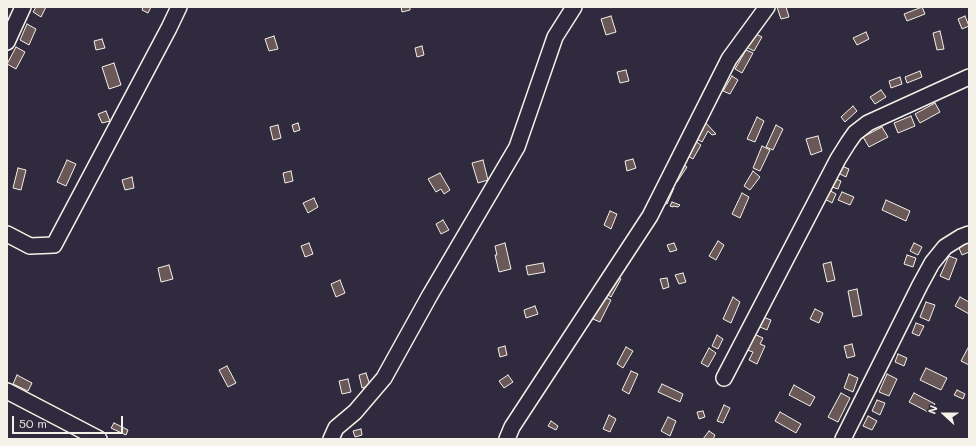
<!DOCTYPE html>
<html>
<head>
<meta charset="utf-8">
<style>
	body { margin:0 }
	#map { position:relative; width:976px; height:446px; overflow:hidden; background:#2f2a3d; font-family:Mali,sans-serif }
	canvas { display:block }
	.frame { position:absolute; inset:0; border:8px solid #f4f1e8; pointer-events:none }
	.north { position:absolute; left:924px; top:394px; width:40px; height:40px; -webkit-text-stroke:3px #2f2a3d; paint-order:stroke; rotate:291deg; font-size:11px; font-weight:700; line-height:16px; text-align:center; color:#f4f1e8 }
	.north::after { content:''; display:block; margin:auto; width:14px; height:18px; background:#f4f1e8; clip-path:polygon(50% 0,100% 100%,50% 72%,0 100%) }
	.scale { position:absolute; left:12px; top:416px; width:111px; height:18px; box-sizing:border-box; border:2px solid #f4f1e8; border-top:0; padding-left:5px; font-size:12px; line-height:14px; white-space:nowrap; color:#f4f1e8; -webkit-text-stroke:3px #2f2a3d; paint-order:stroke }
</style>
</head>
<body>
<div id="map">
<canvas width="976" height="446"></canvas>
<div class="frame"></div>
<div class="north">N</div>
<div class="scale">50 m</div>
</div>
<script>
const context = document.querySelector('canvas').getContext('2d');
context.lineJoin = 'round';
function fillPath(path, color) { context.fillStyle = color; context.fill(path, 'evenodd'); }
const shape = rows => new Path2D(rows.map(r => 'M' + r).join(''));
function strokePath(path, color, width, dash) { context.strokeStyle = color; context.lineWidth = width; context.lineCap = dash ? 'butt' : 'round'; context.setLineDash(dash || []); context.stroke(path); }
const building = shape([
	[36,7,46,7,41,17,33,12,36,7],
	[143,7,151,7,148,13,142,10,143,7],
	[401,7,410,7,410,10,402,12,401,7],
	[777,7,786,7,789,17,781,19,777,7],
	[922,7,925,14,907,21,904,14,922,7],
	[611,16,616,32,606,35,601,19,611,16],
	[965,16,969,26,962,29,958,19,965,16],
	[27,24,36,29,29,45,20,40,27,24],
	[940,31,944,49,937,50,933,33,940,31],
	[866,32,869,39,857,45,853,38,866,32],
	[754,33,762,37,754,51,746,47,754,33],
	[274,36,278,49,269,51,265,39,274,36],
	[102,39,105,48,96,50,94,41,102,39],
	[422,46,424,55,417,57,415,48,422,46],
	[16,47,25,52,16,69,7,64,16,47],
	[746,50,753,53,742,73,735,69,746,50],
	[114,63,121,85,109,89,102,67,114,63],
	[626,70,629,81,620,83,617,72,626,70],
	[920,71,922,77,907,83,905,77,920,71],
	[732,76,738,80,730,94,723,91,732,76],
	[900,77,902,84,891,88,889,81,900,77],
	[881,90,886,97,875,104,870,97,881,90],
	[935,103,940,112,920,123,915,114,935,103],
	[853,106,857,111,845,122,841,117,853,106],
	[106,111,110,121,102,123,98,114,106,111],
	[911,116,915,126,898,133,894,123,911,116],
	[757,117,764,121,755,142,747,139,757,117],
	[705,122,716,134,712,135,708,131,702,142,695,138,705,122],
	[298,123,300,130,294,132,292,125,298,123],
	[278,125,281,138,273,140,270,127,278,125],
	[776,125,783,129,773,150,766,147,776,125],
	[882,127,888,137,869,147,863,137,882,127],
	[818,136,822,151,811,155,806,139,818,136],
	[695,141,701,145,693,159,686,155,695,141],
	[762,146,770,150,760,171,753,168,762,146],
	[633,159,636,168,627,171,625,161,633,159],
	[67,160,76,164,66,186,57,182,67,160],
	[483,160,488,180,478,183,472,163,483,160],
	[681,163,687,167,677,182,671,178,681,163],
	[839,165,849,169,846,177,836,172,839,165],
	[18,168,26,170,21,190,13,188,18,168],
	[291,171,293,181,285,183,283,173,291,171],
	[753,171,760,177,750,190,744,186,753,171],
	[440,173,450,190,444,194,441,189,436,192,428,179,440,173],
	[132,177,134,188,125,190,122,180,132,177],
	[833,178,841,181,838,189,829,186,833,178],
	[667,184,674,188,667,204,660,201,667,184],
	[827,189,836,194,832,203,823,198,827,189],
	[842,192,854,197,850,205,838,200,842,192],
	[742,193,749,197,740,218,732,214,742,193],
	[314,198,318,207,308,213,303,203,314,198],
	[886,200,910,211,906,221,882,210,886,200],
	[672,202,680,205,678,207,673,206,673,207,670,206,672,202],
	[610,211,617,214,611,229,604,225,610,211],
	[443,220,449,230,441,234,436,224,443,220],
	[718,241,724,245,716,260,709,256,718,241],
	[969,241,969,252,962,255,958,246,969,241],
	[309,243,313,254,305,257,301,246,309,243],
	[505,243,511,269,499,272,495,255,497,255,495,246,505,243],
	[674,243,677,250,670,252,667,245,674,243],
	[914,243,922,247,918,255,910,251,914,243],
	[907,255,916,258,913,267,904,264,907,255],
	[949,256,957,259,949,280,940,276,949,256],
	[831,262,835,280,827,282,823,264,831,262],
	[543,263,545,272,528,275,526,266,543,263],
	[169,265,173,279,161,282,158,268,169,265],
	[683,273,686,282,679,284,675,275,683,273],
	[615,275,621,279,611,297,605,293,615,275],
	[667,278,669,287,663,289,660,279,667,278],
	[340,280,345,293,336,297,331,284,340,280],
	[857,289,862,315,853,317,848,291,857,289],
	[603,296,611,300,600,322,593,319,603,296],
	[733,297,740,302,731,323,723,319,733,297],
	[960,297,969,302,969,314,955,306,960,297],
	[926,302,935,305,929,321,920,317,926,302],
	[535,306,538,314,526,318,524,310,535,306],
	[815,309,823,313,819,323,810,319,815,309],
	[763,317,771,320,767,330,760,327,763,317],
	[916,323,924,326,919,336,912,333,916,323],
	[754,334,763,338,760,344,765,346,757,364,749,360,753,352,747,350,754,334],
	[717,335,723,339,718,349,712,346,717,335],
	[852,344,855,356,847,358,844,346,852,344],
	[505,346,507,355,500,357,498,348,505,346],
	[969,346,969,365,961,361,969,346],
	[626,347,633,351,623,368,617,364,626,347],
	[709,348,716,353,708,367,701,363,709,348],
	[898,354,907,358,904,366,895,362,898,354],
	[227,366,236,383,228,387,219,370,227,366],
	[926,368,947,378,941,390,920,380,926,368],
	[631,371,638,374,629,394,622,390,631,371],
	[366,373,370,385,362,388,359,375,366,373],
	[849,374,858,378,853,392,844,388,849,374],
	[887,374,897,379,889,396,879,392,887,374],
	[17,375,32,383,28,391,13,384,17,375],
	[508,375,513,382,504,388,499,381,508,375],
	[348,379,351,392,342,394,339,381,348,379],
	[662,384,683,394,680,402,658,392,662,384],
	[794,385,815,397,810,406,789,395,794,385],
	[957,390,965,394,963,399,954,395,957,390],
	[841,393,850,398,838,422,828,417,841,393],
	[914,393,935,404,930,413,909,402,914,393],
	[877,400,885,403,880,415,872,411,877,400],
	[724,405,730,408,723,423,717,421,724,405],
	[703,411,705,417,699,419,697,412,703,411],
	[780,412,801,424,796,433,775,421,780,412],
	[609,415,616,419,610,432,603,429,609,415],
	[868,416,877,421,872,430,863,426,868,416],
	[668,417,676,421,670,436,661,431,668,417],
	[551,421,558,426,556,430,548,426,551,421],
	[114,423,128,430,126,435,111,428,114,423],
	[361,429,362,435,355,437,353,431,361,429],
	[709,431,715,435,713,439,703,439,709,431]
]);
fillPath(building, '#695857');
strokePath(building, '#f4f1e8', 1);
const minor = shape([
	[7,42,23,7],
	[7,234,30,246,54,245,169,28,179,7],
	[724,378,838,159,848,143,855,133,868,123,969,77],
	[7,391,99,439],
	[331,439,336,428,355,412,384,378,430,295,517,147,555,37,574,7],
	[507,439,512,427,650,216,729,59,767,7],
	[843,439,920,285,932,263,945,247,961,237,969,234]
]);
strokePath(minor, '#f4f1e8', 18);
strokePath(minor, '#2f2a3d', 15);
</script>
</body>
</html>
